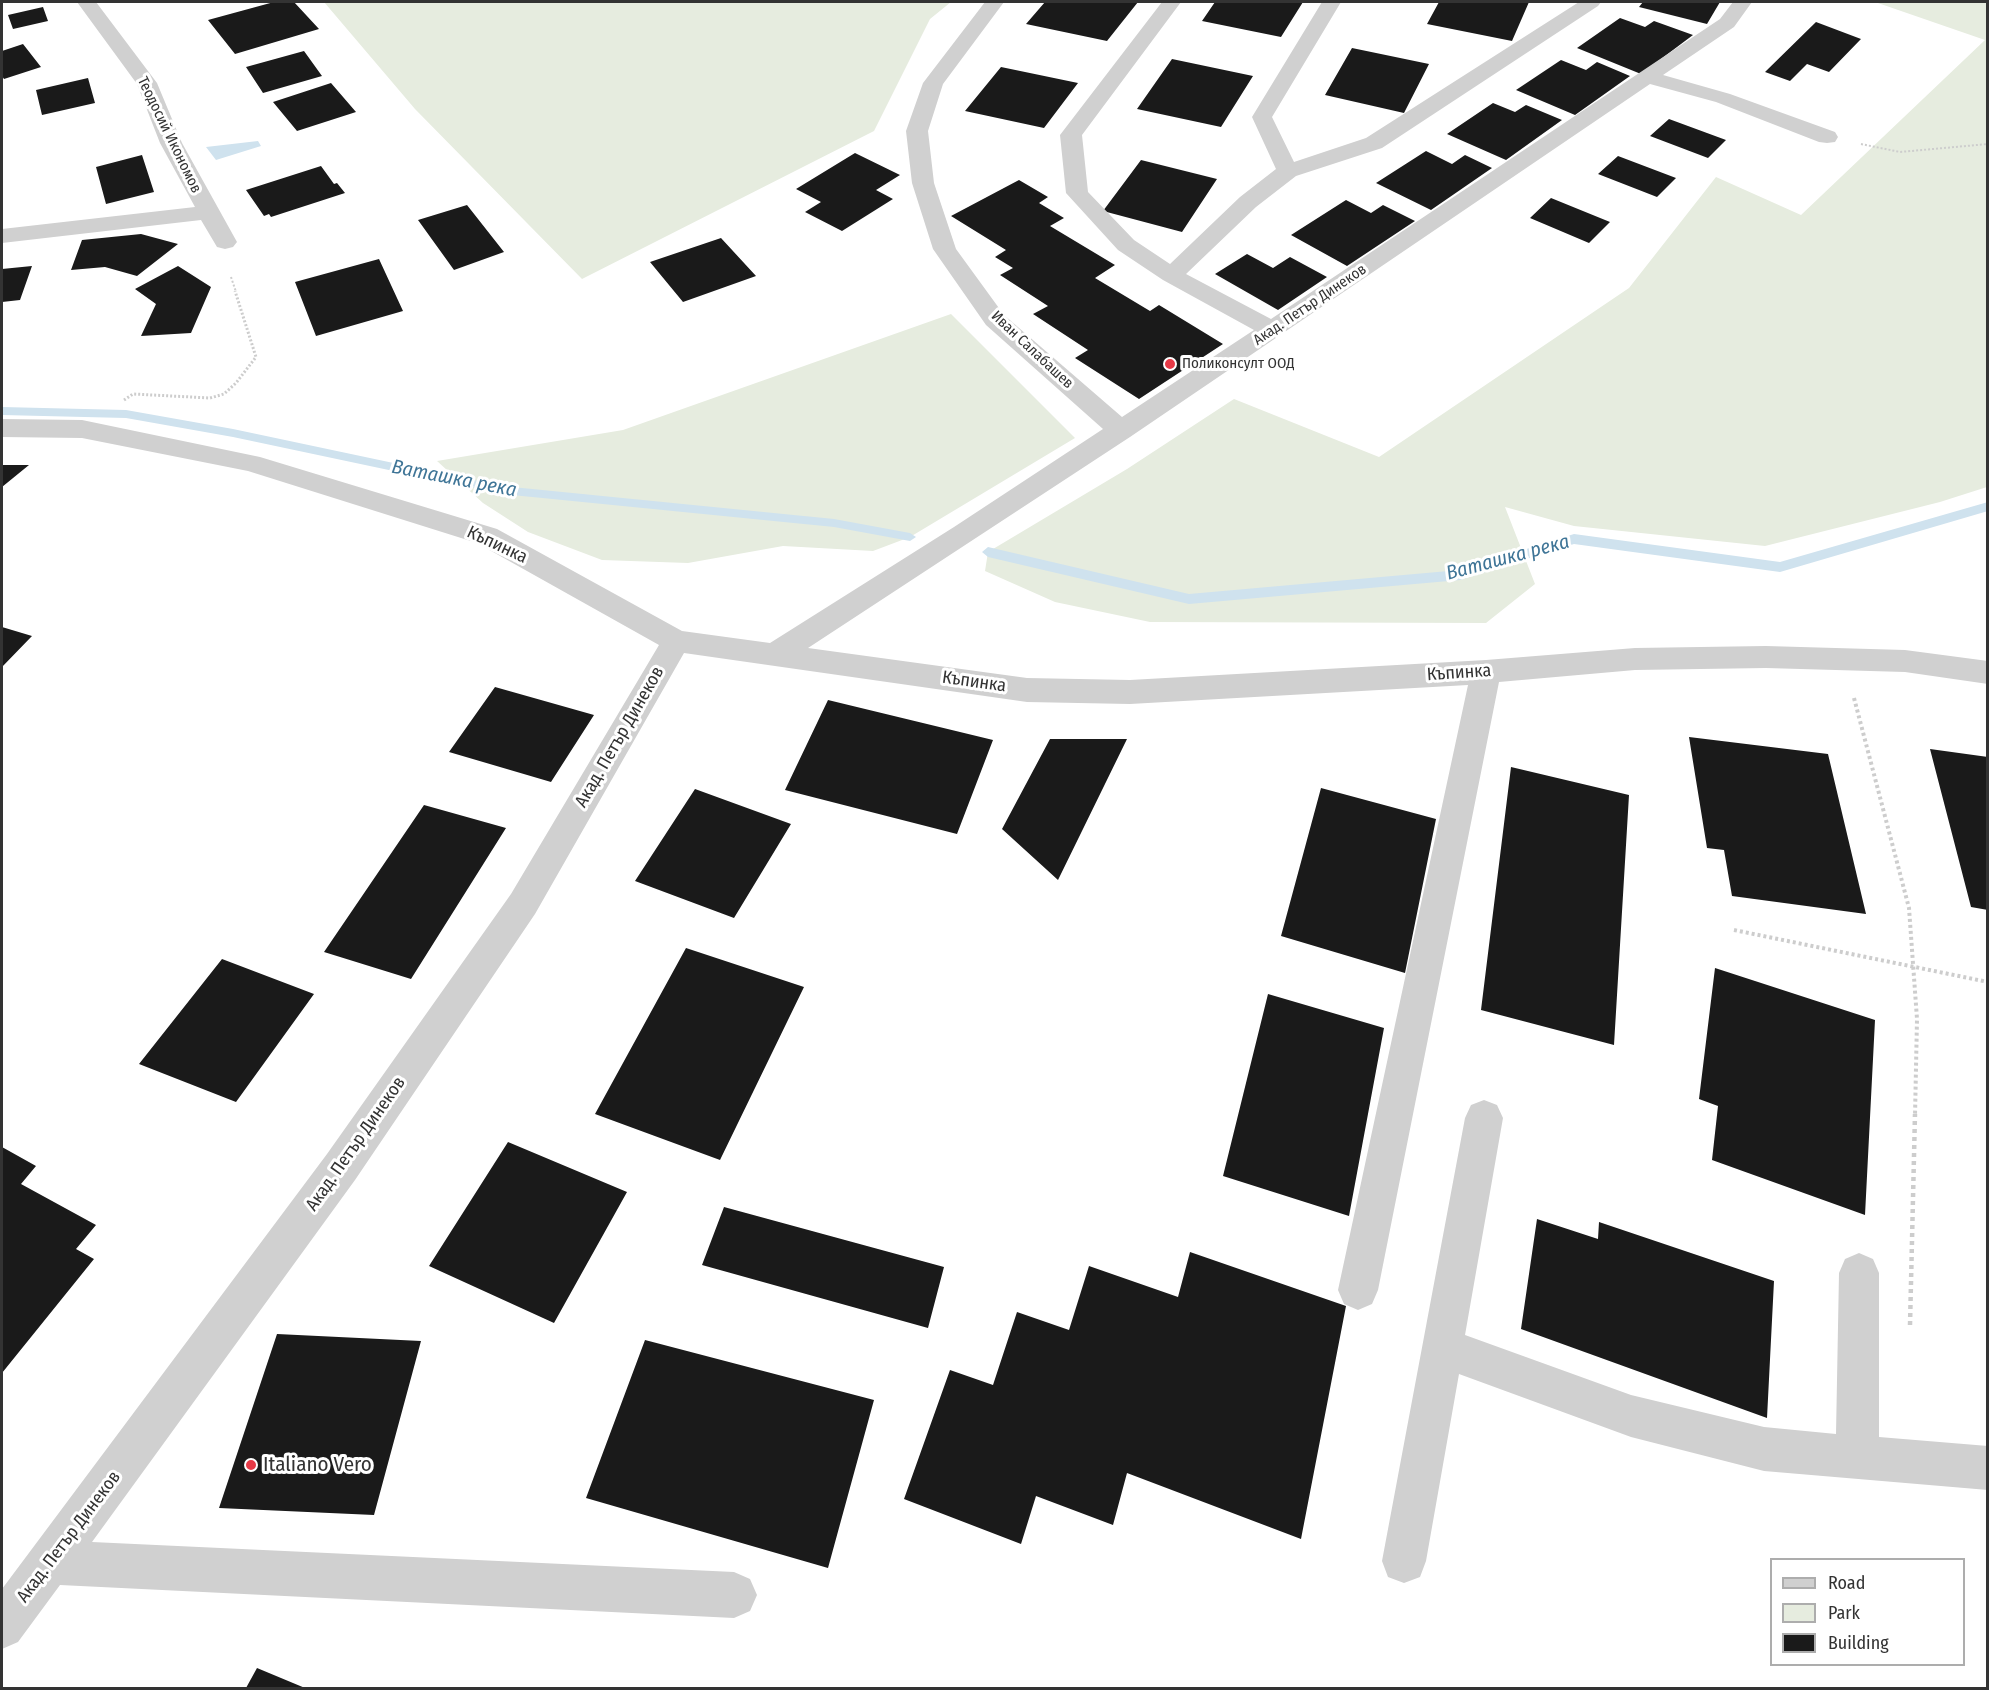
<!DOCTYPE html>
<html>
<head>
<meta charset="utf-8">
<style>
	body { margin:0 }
	#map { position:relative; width:1989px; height:1690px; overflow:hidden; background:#fff; font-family:"Fira Sans Condensed",sans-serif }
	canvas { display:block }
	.frame { position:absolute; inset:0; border:3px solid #333; pointer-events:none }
	.legend { position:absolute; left:1770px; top:1558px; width:195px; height:108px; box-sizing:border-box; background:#fff; border:2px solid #adadad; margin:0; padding:8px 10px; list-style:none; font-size:18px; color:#333 }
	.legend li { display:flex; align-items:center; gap:12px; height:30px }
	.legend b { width:30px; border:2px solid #adadad }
</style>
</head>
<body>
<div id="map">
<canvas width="1989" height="1690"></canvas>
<div class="frame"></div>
<ul class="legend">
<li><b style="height:8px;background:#d0d0d0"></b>Road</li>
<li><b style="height:16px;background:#e6ecdf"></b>Park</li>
<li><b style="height:16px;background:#1a1a1a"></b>Building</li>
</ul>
</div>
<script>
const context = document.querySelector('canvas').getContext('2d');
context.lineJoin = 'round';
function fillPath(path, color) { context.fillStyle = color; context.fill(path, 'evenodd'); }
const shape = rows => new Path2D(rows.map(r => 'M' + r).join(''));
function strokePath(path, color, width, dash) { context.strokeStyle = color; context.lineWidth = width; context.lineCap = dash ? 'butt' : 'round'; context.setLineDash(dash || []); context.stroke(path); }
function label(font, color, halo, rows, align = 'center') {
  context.font = font + ' "Fira Sans Condensed",sans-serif'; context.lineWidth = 6; context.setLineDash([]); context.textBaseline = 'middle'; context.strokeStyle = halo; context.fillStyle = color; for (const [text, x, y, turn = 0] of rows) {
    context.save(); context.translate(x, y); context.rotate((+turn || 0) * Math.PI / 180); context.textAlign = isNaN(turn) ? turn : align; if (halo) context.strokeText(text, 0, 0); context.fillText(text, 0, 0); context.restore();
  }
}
fillPath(shape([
	[324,2,951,2,930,19,874,131,582,279,415,109],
	[1875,2,1987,2,1987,487,1940,502,1765,546,1574,526,1505,507,1535,584,1486,623,1150,622,1055,602,985,571,988,552,1127,469,1234,399,1379,457,1629,288,1716,177,1801,215,1985,40],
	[951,314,1075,438,910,537,873,551,783,546,688,563,602,560,528,532,483,503,437,461,623,430]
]), '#e6ecdf');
fillPath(shape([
	[258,141,261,146,216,160,206,147]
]), '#cfe2ee');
fillPath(shape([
	[2,407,126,410,233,429,502,486,834,519,910,533,916,537,910,541,834,527,502,494,233,437,126,418,2,415,2,407],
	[1988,502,1988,511,1780,572,1574,544,1460,580,1189,604,988,557,982,552,988,547,1189,594,1460,570,1574,534,1780,562,1988,502]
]), '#cfe2ee');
fillPath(shape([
	[274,2,294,2,319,29,235,54,208,20],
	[1045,2,1138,2,1107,41,1026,24],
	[1215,2,1303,2,1281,37,1202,21],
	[1439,2,1529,2,1512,41,1427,24],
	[1643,2,1720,2,1707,24,1639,7],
	[43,7,48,21,13,29,8,15],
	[1620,18,1645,27,1654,21,1693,35,1641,74,1577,48],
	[1816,22,1861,39,1829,72,1807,64,1790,81,1765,72],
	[23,44,41,67,4,79,2,76,2,51],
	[1352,48,1429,64,1404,113,1325,95],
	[304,51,322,76,263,93,246,67],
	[1172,59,1253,76,1221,127,1137,109],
	[1561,60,1586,70,1597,62,1630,76,1575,115,1516,90],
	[1001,67,1078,83,1044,128,965,111],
	[88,78,95,103,42,115,36,90],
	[331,83,356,112,297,131,273,102],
	[1493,103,1515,112,1526,105,1562,120,1506,160,1447,134],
	[1669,119,1726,140,1708,158,1650,136],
	[1426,151,1452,164,1465,155,1492,168,1431,210,1376,183],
	[855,153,900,175,876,190,893,199,842,231,805,212,821,202,796,189],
	[142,155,154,192,106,204,96,167],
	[1618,156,1676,178,1657,197,1598,174],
	[1141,160,1217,179,1182,232,1103,211],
	[321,166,334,184,337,183,345,193,271,217,269,214,264,216,246,190],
	[1019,180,1048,197,1039,203,1064,218,1050,226,1115,265,1095,278,1150,311,1159,305,1223,344,1139,399,1075,358,1088,350,1033,314,1048,306,1000,275,1013,268,995,257,1006,250,951,216],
	[1551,198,1610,222,1589,243,1530,218],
	[1346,200,1371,213,1383,205,1415,221,1347,266,1291,235],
	[467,205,504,252,454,270,418,220],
	[141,234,178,244,137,276,105,267,71,270,82,240],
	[721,238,756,276,683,302,650,262],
	[1247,254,1273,268,1290,257,1327,277,1278,310,1215,274],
	[379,259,403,311,316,336,295,282],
	[32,266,20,300,2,302,2,269],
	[178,266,211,287,191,333,141,336,156,304,135,289],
	[2,465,29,465,2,487],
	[2,627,32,636,2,667],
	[495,687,594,715,551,782,449,752],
	[828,700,993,740,957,834,785,790],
	[1689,737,1828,754,1866,914,1732,896,1724,850,1707,848],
	[1050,739,1127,739,1058,880,1002,829],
	[1930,749,1988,757,1988,910,1971,907],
	[1511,767,1629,795,1614,1045,1481,1010],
	[1321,788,1436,819,1405,973,1281,936],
	[695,789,791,824,734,918,635,881],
	[424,805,506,828,411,979,324,952],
	[686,948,804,987,720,1160,595,1114],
	[222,959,314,994,236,1102,139,1064],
	[1715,968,1875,1020,1865,1215,1712,1160,1718,1106,1699,1099],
	[1268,994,1384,1028,1349,1216,1223,1176],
	[508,1142,627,1192,554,1323,429,1266],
	[2,1147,36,1166,21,1184,96,1225,76,1249,94,1259,2,1373],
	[724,1207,944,1267,928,1328,702,1265],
	[1537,1219,1598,1239,1599,1222,1774,1281,1767,1418,1521,1329],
	[1190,1252,1346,1306,1301,1539,1127,1473,1113,1525,1036,1496,1021,1544,904,1499,950,1370,993,1385,1017,1312,1069,1330,1089,1266,1178,1297],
	[277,1334,421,1341,374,1515,219,1508],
	[645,1340,874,1400,828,1568,586,1498],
	[257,1668,305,1688,246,1688]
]), '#1a1a1a');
strokePath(shape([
	[1861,144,1900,152,1988,144],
	[231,277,236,292]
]), '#cdcdcd', 2, [2, 2]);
strokePath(shape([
	[124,400,133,394,210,398,224,394,236,383,256,357,235,291]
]), '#cdcdcd', 3, [2, 2]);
strokePath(shape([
	[1854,698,1909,908,1917,1019,1915,1116],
	[1734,930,1988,982]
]), '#cdcdcd', 4, [3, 3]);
strokePath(shape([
	[1910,1325,1915,1114]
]), '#cdcdcd', 4.5, [4, 4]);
fillPath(shape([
	[77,2,96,2,157,83,182,143,237,242,233,247,225,249,217,247,201,220,2,243,2,229,195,207,160,143,137,84,77,2],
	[985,2,1004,2,943,84,928,131,934,183,956,249,1004,315,1122,417,1254,330,1163,280,1118,250,1066,193,1060,135,1162,2,1181,2,1082,135,1088,192,1134,240,1170,264,1240,197,1276,169,1252,117,1322,2,1341,2,1272,117,1294,162,1366,138,1579,2,1601,2,1598,6,1382,148,1296,176,1256,207,1186,274,1271,319,1720,19,1733,2,1752,2,1734,27,1663,75,1730,94,1835,132,1838,137,1835,142,1827,143,1819,142,1716,102,1650,84,1130,437,808,648,1027,678,1130,680,1486,660,1635,648,1766,646,1905,650,1988,661,1988,684,1905,672,1766,668,1635,670,1499,682,1378,1290,1372,1304,1358,1310,1344,1304,1338,1290,1468,685,1130,704,1027,702,684,653,535,914,355,1180,92,1542,734,1572,750,1579,757,1595,750,1611,734,1618,60,1585,18,1642,2,1649,2,1589,327,1154,511,894,659,645,477,543,248,471,82,438,2,437,2,419,82,420,260,457,497,529,682,631,770,643,954,527,1103,429,986,325,933,249,912,183,906,131,923,83,985,2],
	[1484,1100,1497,1105,1503,1118,1465,1335,1631,1395,1764,1427,1836,1434,1839,1273,1845,1259,1859,1253,1873,1259,1879,1273,1879,1437,1988,1446,1988,1490,1764,1471,1631,1437,1459,1374,1426,1561,1420,1577,1404,1583,1388,1577,1382,1561,1465,1118,1471,1105,1484,1100]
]), '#d0d0d0');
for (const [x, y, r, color] of [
	[1170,364,6,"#e63946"],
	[251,1465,6,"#e63946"]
]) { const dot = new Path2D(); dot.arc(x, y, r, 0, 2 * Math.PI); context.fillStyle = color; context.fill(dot); strokePath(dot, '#fff', 2); }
label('15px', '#333', '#fff', [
	["Теодосий Икономов",169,135,64],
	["Акад. Петър Динеков",1310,305,-34],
	["Иван Салабашев",1032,350,43]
]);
label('15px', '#333', '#fff', [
	["Поликонсулт ООД",1182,364]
], 'left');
label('18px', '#333', '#fff', [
	["Къпинка",497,545,25],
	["Къпинка",1459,673,-4],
	["Къпинка",974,682,8],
	["Акад. Петър Динеков",620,737,-60],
	["Акад. Петър Динеков",356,1144,-55],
	["Акад. Петър Динеков",69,1537,-53]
]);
label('italic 20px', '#3f7597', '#fff', [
	["Ваташка река",454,479,11],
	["Ваташка река",1508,558,-15]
]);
label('21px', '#333', '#fff', [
	["Italiano Vero",263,1465]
], 'left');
</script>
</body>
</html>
